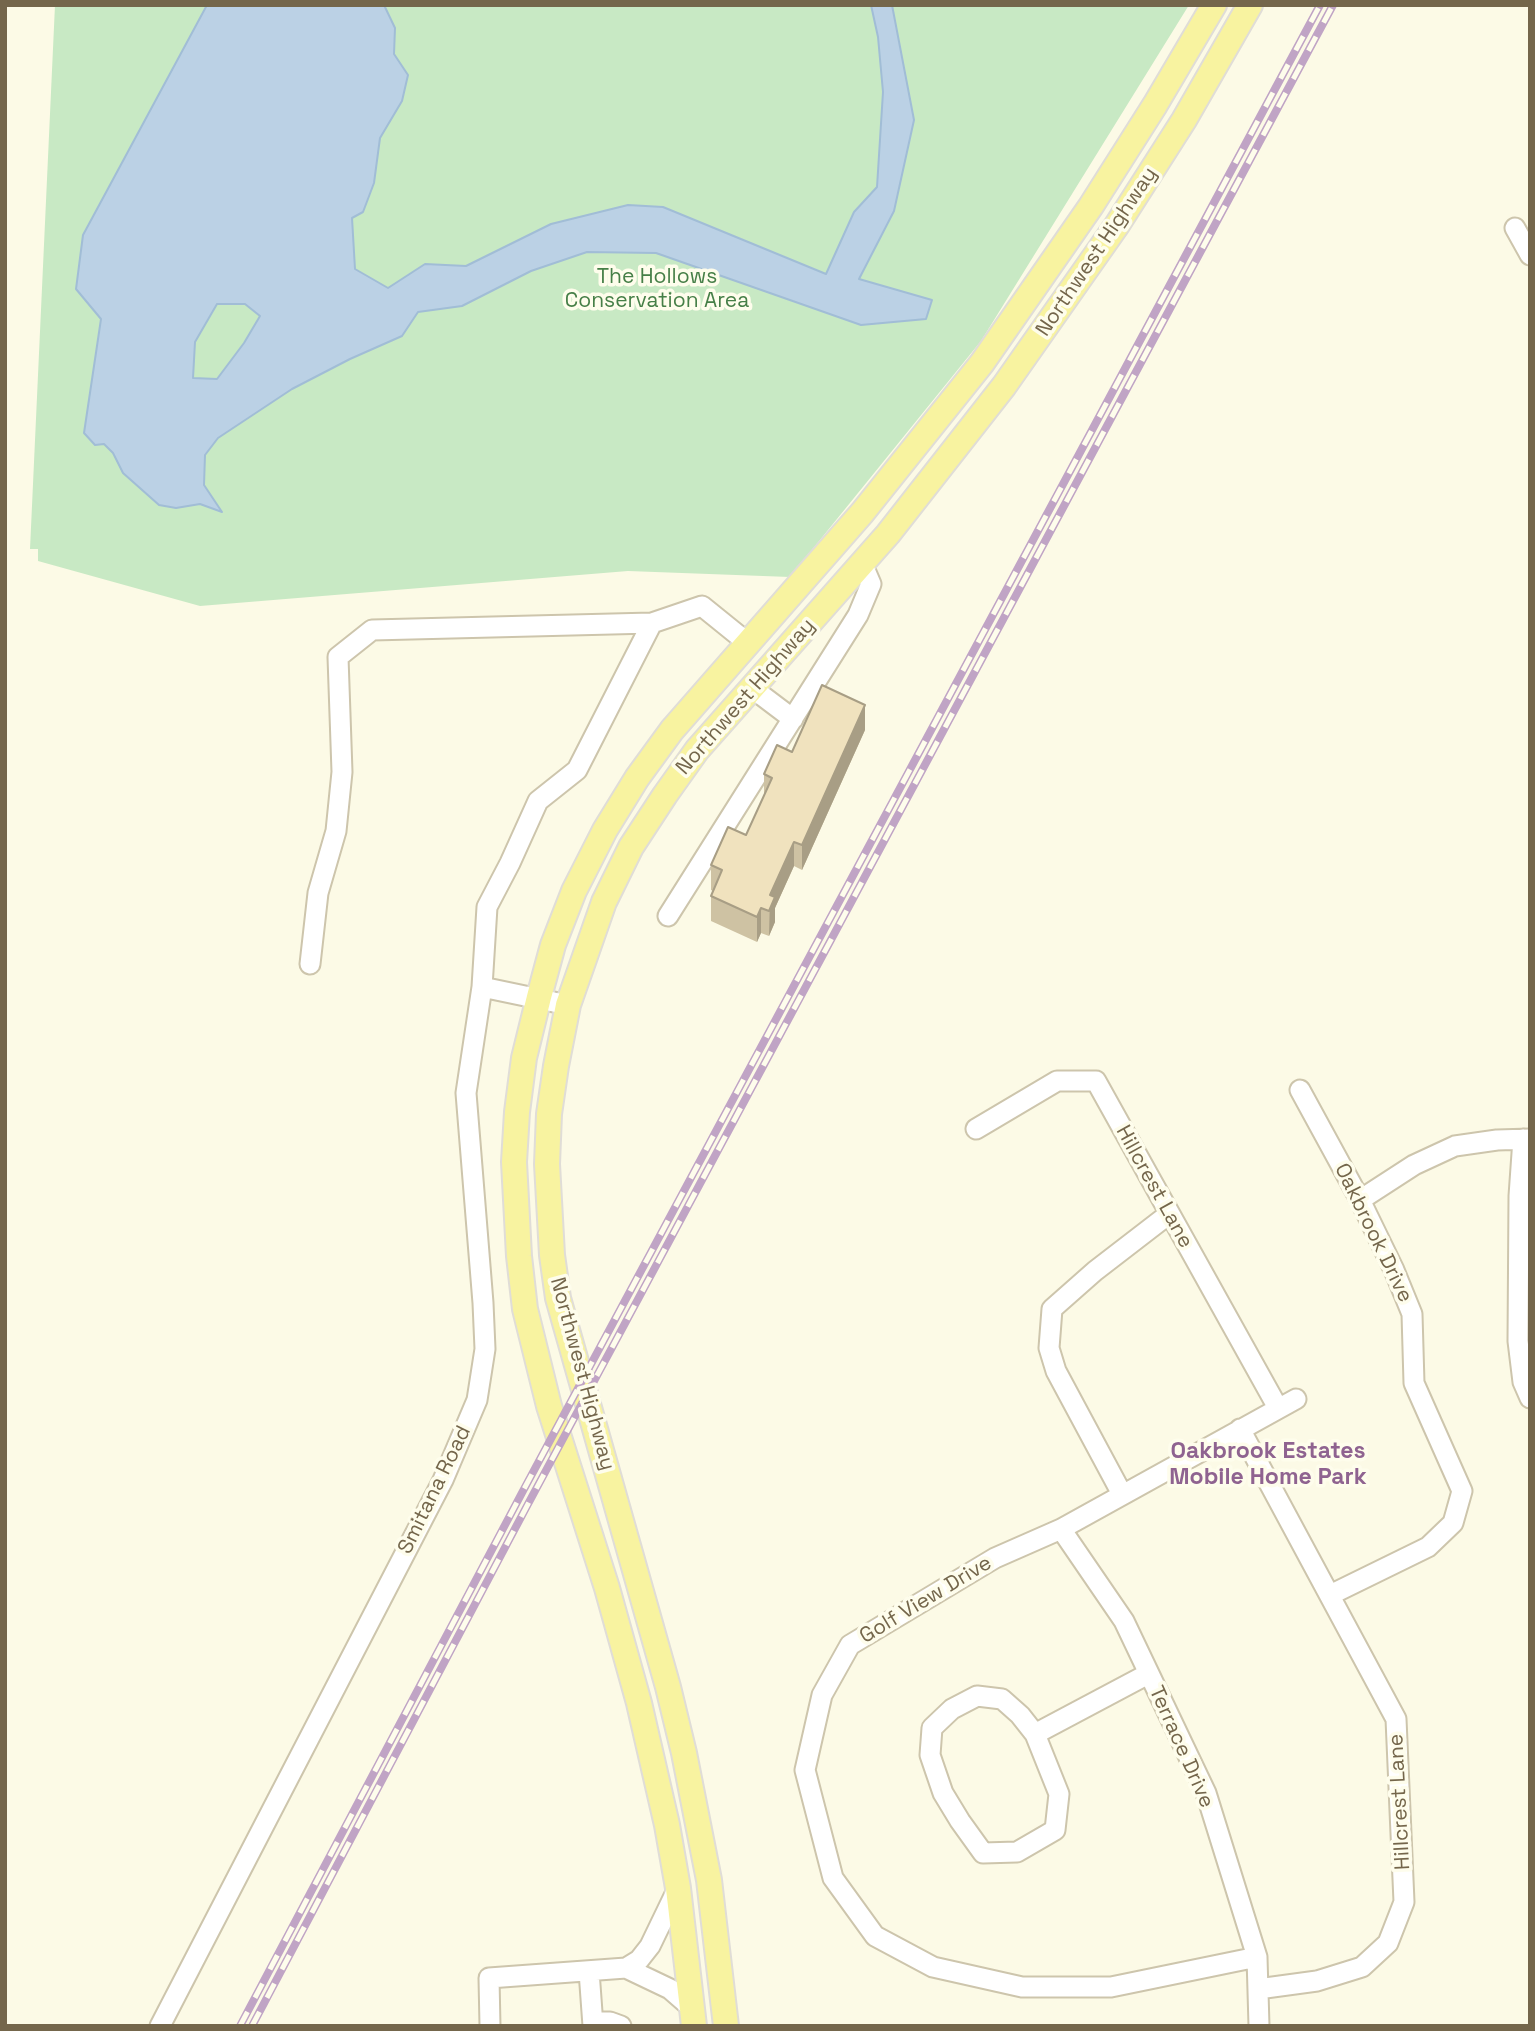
<!DOCTYPE html>
<html>
<head>
<meta charset="utf-8">
<style>
	body { margin:0 }
	#map { position:relative; width:1535px; height:2031px; overflow:hidden; background:#fcfae6; font-family:"Space Grotesk",sans-serif }
	canvas { display:block }
	.frame { position:absolute; inset:0; border:7px solid #74664b; pointer-events:none }
</style>
</head>
<body>
<div id="map">
<canvas width="1535" height="2031"></canvas>
<div class="frame"></div>
</div>
<script>
const context = document.querySelector('canvas').getContext('2d');
context.lineJoin = 'round';
function fillPath(path, color) { context.fillStyle = color; context.fill(path, 'evenodd'); }
const shape = rows => new Path2D(rows.map(r => 'M' + r).join(''));
function strokePath(path, color, width, dash) { context.strokeStyle = color; context.lineWidth = width; context.lineCap = dash ? 'butt' : 'round'; context.setLineDash(dash || []); context.stroke(path); }
function label(font, color, halo, rows, align = 'center') {
  context.font = font + ' "Space Grotesk",sans-serif'; context.lineWidth = 7; context.setLineDash([]); context.textBaseline = 'middle'; context.strokeStyle = halo; context.fillStyle = color; for (const [text, x, y, turn = 0] of rows) {
    context.save(); context.translate(x, y); context.rotate((+turn || 0) * Math.PI / 180); context.textAlign = isNaN(turn) ? turn : align; if (halo) context.strokeText(text, 0, 0); context.fillText(text, 0, 0); context.restore();
  }
}
fillPath(shape([
	[55,5,1189,5,981,341,790,577,628,571,200,606,38,561,38,549,30,549]
]), '#c8e9c4');
const water = shape([
	[207,5,384,5,395,28,394,54,408,75,402,101,380,138,374,183,363,212,352,218,355,269,388,288,425,264,466,266,551,224,628,205,663,207,826,274,854,212,877,187,883,92,878,37,871,5,892,5,914,120,894,211,859,279,932,300,926,319,861,325,656,253,587,252,531,271,462,306,418,312,402,336,350,359,292,389,218,438,205,455,204,485,222,512,200,504,176,508,159,505,123,473,113,453,104,444,95,445,84,433,101,319,76,289,83,235,207,5],
	[217,304,245,304,260,316,244,343,217,379,193,378,195,342,217,304]
]);
fillPath(water, '#bbd1e5');
strokePath(water, '#a1bdd6', 2);
const minor = shape([
	[1515,228,1530,255],
	[752,688,793,719],
	[668,916,858,615,871,584,862,563],
	[310,964,318,893,336,831,342,772,338,657,372,630,652,623,702,606,749,644],
	[482,987,487,907,510,863,538,801,577,770,652,623],
	[1300,1090,1360,1200,1394,1270,1412,1314,1414,1383,1462,1491,1453,1523,1428,1547,1330,1595],
	[976,1129,1057,1081,1096,1081,1278,1408],
	[1523,1139,1519,1196,1518,1341,1523,1382,1530,1398],
	[1360,1200,1414,1165,1455,1146,1497,1140,1530,1139],
	[1240,1429,1396,1719,1404,1902,1388,1943,1362,1967,1317,1981,1258,1989],
	[1122,1494,1056,1371,1049,1348,1052,1309,1095,1271,1169,1214],
	[1061,1529,1124,1621,1206,1793,1257,1957,1259,2026],
	[977,1696,1002,1699,1020,1715,1035,1734,1059,1794,1055,1830,1017,1852,983,1853,960,1821,943,1793,930,1755,932,1728,952,1709,977,1696],
	[1035,1734,1148,1674],
	[1257,1957,1111,1987,1022,1987,933,1967,875,1936,833,1878,805,1770,822,1695,850,1645,995,1558,1061,1529,1296,1399],
	[626,1968,639,1960,650,1946,678,1888],
	[589,1971,593,2026],
	[593,2022,610,2022,621,2026],
	[160,2026,443,1480,477,1400,485,1349,483,1303,466,1093,482,987,568,1005],
	[490,2026,489,1978,626,1968,670,1989,693,2009]
]);
const major = shape([
	[694,2026,678,1888,667,1825,639,1703,607,1588,549,1406,525,1309,519,1256,514,1162,517,1112,524,1058,539,997,553,945,574,891,605,830,637,778,672,730,862,513,982,363,1091,206,1155,105,1214,5],
	[726,2026,709,1880,684,1753,668,1687,558,1298,552,1255,547,1164,549,1114,556,1066,568,1005,604,902,631,847,665,795,697,750,888,534,1004,386,1117,225,1184,120,1250,5]
]);
strokePath(minor, '#cdc5ac', 23);
strokePath(major, '#e0ddd7', 28);
strokePath(minor, '#fff', 19);
strokePath(major, '#f8f3a0', 24);
const rail = shape([
	[240,2026,524,1489,1320,5],
	[252,2026,528,1504,1333,5]
]);
strokePath(rail, '#c0a4c5', 8);
strokePath(rail, '#fefdec', 5, [16]);
fillPath(shape([
	[865,730,802,870,794,866,775,908,775,922,769,936,761,933,757,942,711,921,711,896,713,891,711,890,711,865,746,835,764,797,764,774,792,752]
]), '#cec2a3');
fillPath(shape([
	[865,705,865,730,802,870,802,845],
	[794,842,794,866,775,908,775,922,769,936,770,895],
	[761,908,761,933,757,942,757,917]
]), '#a89e85');
const building = shape([
	[822,685,865,705,802,845,794,842,770,895,775,897,769,911,761,908,757,917,711,896,722,870,711,865,728,827,746,835,772,778,764,774,777,745,792,752,822,685]
]);
fillPath(building, '#f0e2be');
strokePath(building, '#a89e85', 2);
label('21px', '#74664b', '#fefdec', [
	["Northwest Highway",1097,252,-56],
	["Northwest Highway",746,697,-49],
	["Hillcrest Lane",1154,1187,61],
	["Oakbrook Drive",1373,1233,64],
	["Northwest Highway",582,1374,75],
	["Smitana Road",435,1490,-64],
	["Golf View Drive",926,1600,-31],
	["Terrace Drive",1181,1747,66],
	["Hillcrest Lane",1400,1802,-93]
]);
label('21px', '#467f47', '#fefdec', [
	["The Hollows",657,277],
	["Conservation Area",657,301]
]);
label('bold 23px', '#8f6390', '#fefdec', [
	["Oakbrook Estates",1268,1452],
	["Mobile Home Park",1268,1478]
]);
</script>
</body>
</html>
